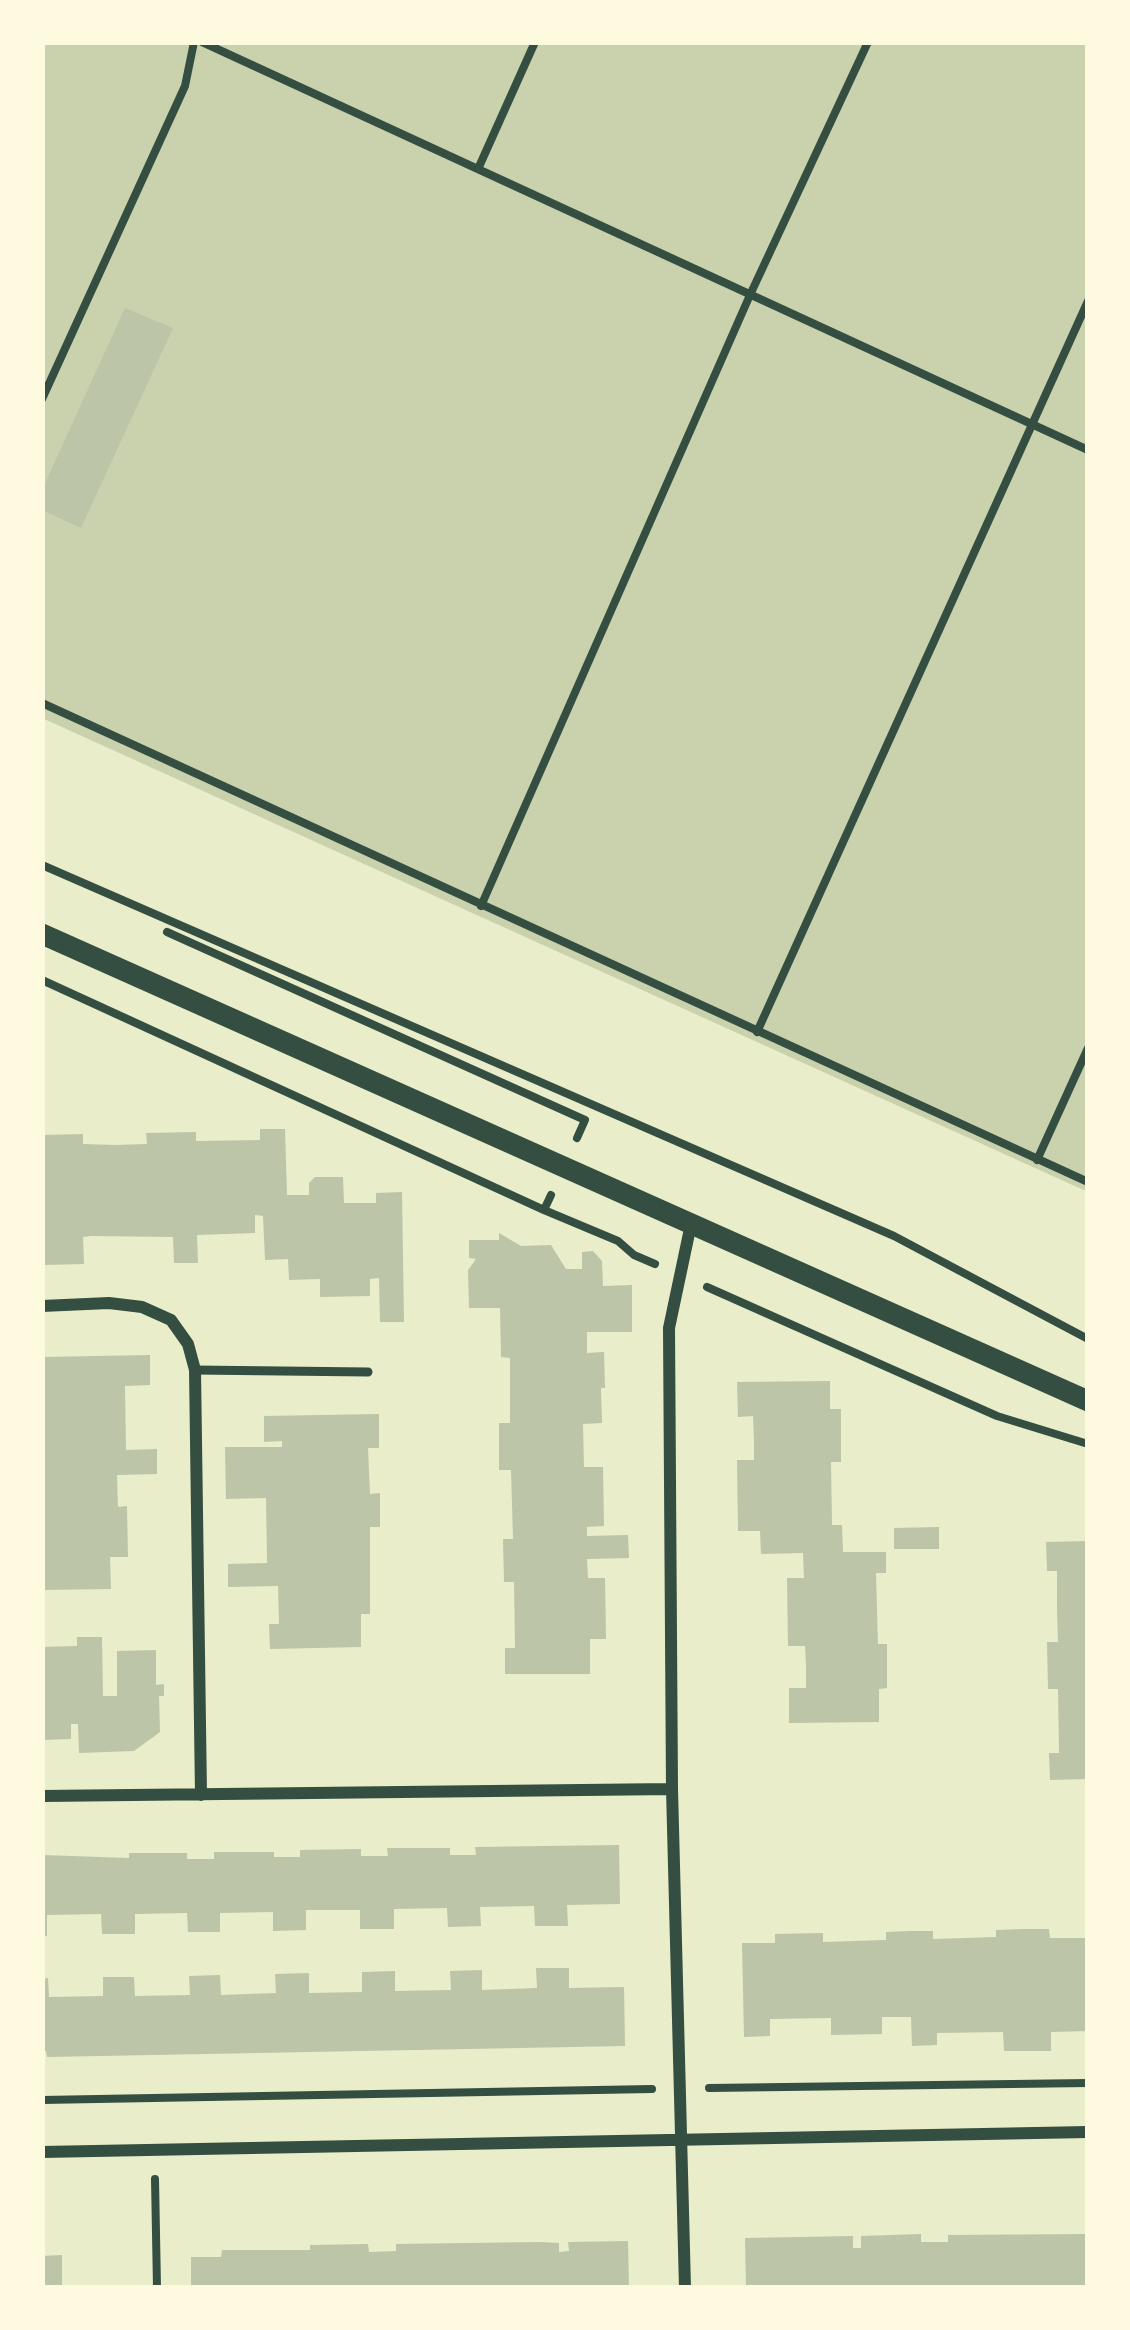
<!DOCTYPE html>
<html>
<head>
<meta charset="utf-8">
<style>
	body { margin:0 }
	#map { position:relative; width:1130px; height:2330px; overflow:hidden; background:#e9edc9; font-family:"Source Sans 3",sans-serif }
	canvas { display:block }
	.frame { position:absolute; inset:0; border:45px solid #fefae0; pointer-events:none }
</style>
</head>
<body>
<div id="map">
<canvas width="1130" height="2330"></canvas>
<div class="frame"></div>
</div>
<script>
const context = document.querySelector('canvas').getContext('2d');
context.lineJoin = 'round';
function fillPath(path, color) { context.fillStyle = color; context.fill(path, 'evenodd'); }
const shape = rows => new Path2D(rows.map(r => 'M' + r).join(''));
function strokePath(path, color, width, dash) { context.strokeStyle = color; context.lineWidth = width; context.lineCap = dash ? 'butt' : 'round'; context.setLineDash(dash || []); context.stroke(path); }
fillPath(shape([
	[42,42,1088,42,1088,1192,42,718]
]), '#cad2ad');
fillPath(shape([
	[125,308,173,328,81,528,42,510,42,490],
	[260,1129,285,1129,287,1195,309,1195,309,1183,315,1177,343,1177,344,1203,376,1203,376,1193,402,1192,404,1322,380,1322,379,1278,370,1279,370,1296,320,1297,320,1279,289,1280,288,1259,265,1260,263,1216,255,1215,255,1233,197,1235,198,1263,174,1263,173,1237,91,1236,83,1237,84,1264,42,1265,42,1135,83,1134,83,1144,115,1145,147,1144,146,1133,196,1132,196,1141,260,1140],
	[499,1233,521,1246,551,1245,566,1269,582,1269,582,1252,593,1251,602,1261,603,1286,632,1285,632,1332,587,1332,587,1353,604,1352,605,1388,601,1388,602,1423,583,1424,584,1467,603,1467,604,1526,587,1527,587,1536,628,1535,629,1558,587,1559,588,1578,605,1578,606,1639,590,1639,590,1674,505,1674,505,1648,515,1648,514,1582,504,1582,503,1539,513,1539,511,1470,499,1470,499,1423,510,1423,510,1358,501,1357,500,1308,469,1308,468,1270,476,1259,469,1258,469,1240,499,1240],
	[150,1355,150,1385,125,1386,126,1450,157,1449,157,1474,117,1475,118,1507,127,1506,128,1557,110,1557,111,1589,42,1590,42,1357],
	[830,1381,830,1409,841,1409,841,1462,831,1462,832,1525,842,1525,843,1552,886,1552,886,1573,876,1573,878,1644,887,1644,887,1688,879,1689,879,1722,789,1723,789,1688,806,1688,806,1666,805,1646,788,1646,787,1578,804,1578,803,1553,761,1554,760,1531,738,1531,737,1460,754,1460,754,1440,753,1416,738,1417,737,1382],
	[379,1414,379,1448,368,1448,370,1494,380,1493,380,1527,370,1527,370,1614,361,1614,361,1647,270,1649,269,1624,279,1624,278,1586,228,1587,228,1564,267,1563,266,1498,226,1499,225,1447,282,1447,282,1441,264,1442,264,1416],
	[939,1527,939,1549,894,1549,894,1528],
	[1088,1541,1088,1779,1050,1780,1049,1753,1059,1753,1058,1689,1048,1689,1047,1642,1058,1642,1057,1610,1057,1571,1047,1571,1046,1542],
	[77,1637,102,1637,103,1696,117,1696,117,1651,156,1650,156,1685,164,1684,164,1696,159,1696,160,1732,134,1751,79,1753,78,1724,71,1724,71,1739,42,1740,42,1647,77,1646],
	[619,1845,620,1904,567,1905,568,1926,535,1926,534,1906,480,1907,481,1926,448,1927,447,1908,394,1909,394,1929,360,1929,360,1910,306,1910,306,1930,273,1931,273,1912,220,1913,220,1932,188,1932,187,1913,135,1914,135,1934,102,1934,101,1914,47,1915,47,1936,42,1936,42,1855,129,1858,129,1853,187,1853,187,1859,214,1859,214,1852,274,1852,274,1857,300,1857,300,1850,361,1849,361,1856,388,1856,387,1848,450,1848,450,1855,476,1855,475,1847],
	[1025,1929,1049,1929,1050,1938,1088,1938,1088,2031,1051,2032,1051,2051,1004,2051,1003,2032,937,2033,937,2045,912,2046,911,2017,882,2017,882,2034,831,2035,831,2018,770,2019,770,2036,744,2037,742,1943,775,1943,775,1934,823,1933,823,1942,886,1940,886,1932,910,1931,933,1931,933,1939,996,1937,996,1930],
	[536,1968,569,1968,569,1988,624,1987,625,2046,47,2057,46,2051,42,2051,42,1979,48,1978,49,1997,103,1996,103,1977,134,1977,135,1996,190,1995,189,1976,220,1975,221,1995,276,1993,275,1974,309,1973,309,1993,362,1992,362,1972,395,1971,395,1991,451,1990,450,1971,482,1970,482,1990,537,1988],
	[921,2234,921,2242,948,2242,948,2235,1088,2234,1088,2288,746,2288,745,2238,853,2236,853,2248,861,2248,861,2236],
	[628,2241,629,2288,191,2288,191,2257,221,2257,222,2250,310,2250,310,2245,368,2244,369,2252,396,2251,396,2244,540,2242,559,2243,559,2252,569,2251,568,2242],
	[62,2255,62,2288,42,2288,42,2256]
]), '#bcc5a7');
strokePath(shape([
	[202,42,1088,450],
	[478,169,535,42],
	[42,399,185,86,194,42],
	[42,703,1088,1182],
	[42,865,894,1236,1088,1339],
	[481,906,750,295,868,42],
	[167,932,585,1120,577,1138],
	[42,980,544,1210,551,1195],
	[757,1032,1088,301],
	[1037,1160,1088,1048],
	[544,1210,618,1241,634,1255,655,1264],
	[707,1287,997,1416,1088,1444],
	[709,2088,1088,2083],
	[42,2100,652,2089],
	[155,2179,157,2288]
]), '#344e41', 8);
strokePath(shape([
	[195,1370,368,1372]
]), '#344e41', 9);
strokePath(shape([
	[42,1306,109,1303,142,1307,171,1320,188,1344,195,1370,201,1795],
	[42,1796,672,1789],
	[42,2152,1088,2132],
	[685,2288,672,1789,669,1328,691,1224]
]), '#344e41', 12);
strokePath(shape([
	[42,934,1088,1401]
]), '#344e41', 21);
</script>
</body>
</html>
